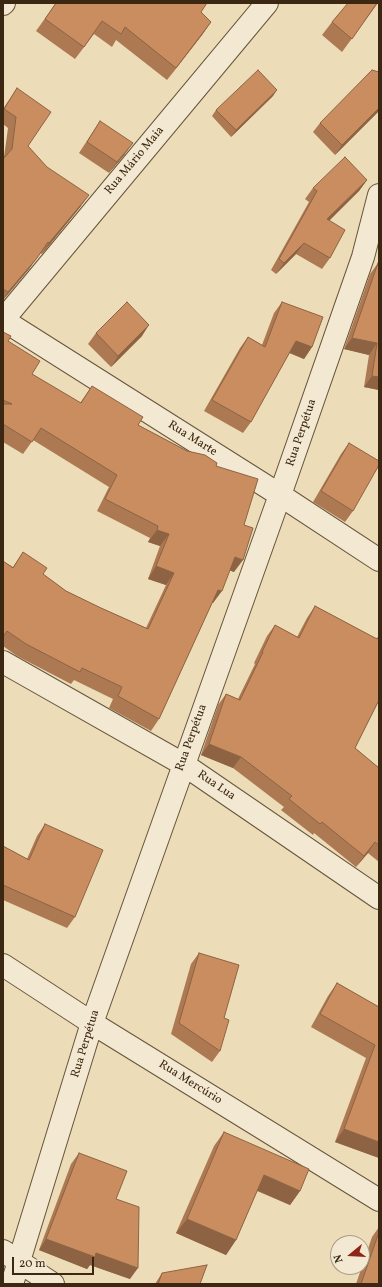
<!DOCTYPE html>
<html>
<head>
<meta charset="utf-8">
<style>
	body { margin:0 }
	#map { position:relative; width:382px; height:1287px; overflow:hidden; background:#ecdcb8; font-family:Vollkorn,serif }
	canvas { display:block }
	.frame { position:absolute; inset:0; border:4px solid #3b2712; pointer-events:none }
	.north { position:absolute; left:330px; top:1235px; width:40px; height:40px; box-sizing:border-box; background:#f3e8d1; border:1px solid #a99b85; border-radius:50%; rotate:252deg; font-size:11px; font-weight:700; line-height:16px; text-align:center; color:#3b2712 }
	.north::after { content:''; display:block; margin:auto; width:14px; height:18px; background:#8f2418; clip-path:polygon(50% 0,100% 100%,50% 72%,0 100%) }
	.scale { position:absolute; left:12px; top:1257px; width:82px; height:18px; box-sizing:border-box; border:2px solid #3b2712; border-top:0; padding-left:5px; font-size:12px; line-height:14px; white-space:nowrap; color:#3b2712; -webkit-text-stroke:3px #f3e8d1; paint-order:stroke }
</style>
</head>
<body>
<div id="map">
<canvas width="382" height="1287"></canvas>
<div class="frame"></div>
<div class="north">N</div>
<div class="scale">20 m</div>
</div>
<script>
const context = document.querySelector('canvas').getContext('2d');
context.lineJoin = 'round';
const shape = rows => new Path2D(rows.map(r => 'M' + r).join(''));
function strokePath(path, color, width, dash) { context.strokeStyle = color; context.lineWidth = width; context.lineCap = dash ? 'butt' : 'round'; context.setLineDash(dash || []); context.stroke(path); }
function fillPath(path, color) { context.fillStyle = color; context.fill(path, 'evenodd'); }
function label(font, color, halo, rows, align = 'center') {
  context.font = font + ' Vollkorn,serif'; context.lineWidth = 3; context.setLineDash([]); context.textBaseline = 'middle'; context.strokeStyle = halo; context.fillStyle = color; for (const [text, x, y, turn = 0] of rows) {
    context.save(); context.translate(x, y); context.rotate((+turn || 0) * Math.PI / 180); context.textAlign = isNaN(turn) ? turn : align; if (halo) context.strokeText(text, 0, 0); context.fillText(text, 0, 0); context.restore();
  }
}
const street = shape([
	[3,4,4,3],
	[3,320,280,495,379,560],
	[3,320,267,3],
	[3,662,183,764,379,898],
	[3,965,92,1023,379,1200],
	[3,1251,53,1284],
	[12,1284,92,1023,280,495,363,257,379,195]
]);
strokePath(street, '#67543c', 24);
strokePath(street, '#f3e8d1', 22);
fillPath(shape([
	[56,3,201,12,211,22,202,35,167,80,116,40,112,47,94,34,75,59,36,31],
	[378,3,342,52,322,35,332,22],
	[379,72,379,111,335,155,313,132,320,123],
	[17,88,28,146,81,206,42,254,40,253,29,269,3,300,3,159,4,157,8,128,3,124,3,109],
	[273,96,231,137,212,116,216,110],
	[100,121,125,154,109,173,79,153],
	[367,180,359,191,329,220,330,258,322,269,296,254,276,274,271,270,309,202,305,199,313,188],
	[378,263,379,390,364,387,369,355,344,349,370,274],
	[282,302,312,347,304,359,289,353,251,422,243,433,204,411,240,348,248,337,262,345,274,313],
	[3,332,8,341,32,374,80,403,92,386,138,425,216,466,244,525,234,572,229,570,213,603,212,603,159,719,151,731,109,708,113,699,74,680,71,684,17,656,3,646,3,561,13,567,23,552,43,574,66,591,101,608,146,628,166,585,148,579,160,546,148,542,150,538,97,511,109,487,33,440,23,454,3,442],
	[96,333,142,336,111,367,88,344],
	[349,443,353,511,345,522,313,502,341,454],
	[315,606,377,639,379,635,379,700,355,748,379,768,379,862,368,853,356,867,314,833,313,835,281,810,284,807,233,768,201,755,218,705,226,694,238,699,255,664,254,663,267,636,275,625,297,637,307,618],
	[45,824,75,917,67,928,3,900,3,846,27,859,37,836],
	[199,953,224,1018,220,1051,212,1062,171,1034,191,964],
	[337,983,379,1007,379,1158,335,1142,366,1058,311,1027,328,996],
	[224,1132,300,1191,290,1205,257,1191,236,1240,226,1255,176,1233,214,1146],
	[79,1153,116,1199,130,1279,90,1265,87,1269,39,1250,71,1164],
	[379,1227,379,1284,356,1284,372,1237],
	[162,1273,200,1284,155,1284]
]), '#ad7953');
fillPath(shape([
	[211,22,202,35,167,80,176,68],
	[277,90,273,96,231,137,236,130],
	[379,108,379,111,335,155,342,145],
	[133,143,125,154,109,173,117,162],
	[367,180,359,191,320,230,327,219],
	[89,195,81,206,42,254,49,243],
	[304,243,296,254,276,274,284,263],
	[37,258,29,269,3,300,8,292],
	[149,325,142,336,111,367,118,356],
	[352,338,377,343,369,355,344,349],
	[296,341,312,347,304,359,288,352],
	[372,376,379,377,379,390,364,387],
	[157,530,169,534,160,546,148,542],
	[235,557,243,560,234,572,226,569],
	[156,566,174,573,166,585,148,579],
	[218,590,222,591,213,603,210,602],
	[209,744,241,757,233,768,201,755],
	[375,842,368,853,356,867,364,856],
	[344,1129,379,1142,379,1158,335,1142],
	[264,1175,300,1191,290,1205,254,1189],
	[187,1219,236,1240,226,1255,176,1233],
	[46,1239,96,1253,138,1268,130,1279,90,1265,87,1269,39,1250]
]), '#8d6343');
const building = shape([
	[56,3,207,3,201,12,211,22,176,68,125,27,121,34,102,21,84,47,45,19,56,3],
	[348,3,377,3,352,39,332,22,348,3],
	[258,70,277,90,236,130,216,110,258,70],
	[372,70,379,72,379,108,342,145,320,123,372,70],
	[17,88,51,112,28,146,47,167,89,195,49,243,48,242,37,258,8,292,3,289,3,159,12,149,16,117,4,109,17,88],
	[100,121,133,143,117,162,87,142,100,121],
	[345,157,367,180,327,219,345,230,330,258,304,243,284,263,279,259,317,191,313,188,345,157],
	[378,263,379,263,379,377,372,376,377,343,352,338,378,263],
	[127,302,149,325,118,356,96,333,127,302],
	[282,302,323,317,312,347,296,341,251,422,212,400,248,337,265,347,282,302],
	[3,332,11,336,8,341,40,361,32,374,81,403,92,386,143,417,138,425,187,451,205,455,217,463,216,466,258,479,244,525,253,528,243,560,235,557,222,591,218,590,159,719,118,696,122,687,82,668,80,672,26,644,7,631,3,637,3,561,13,568,23,552,47,568,43,574,66,591,101,608,148,629,174,573,156,566,169,534,157,530,158,526,105,499,117,475,41,428,32,442,3,424,3,404,12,404,3,400,3,332],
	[349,443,379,461,379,465,353,511,321,491,349,443],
	[315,606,377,639,379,636,379,700,355,748,379,768,379,845,375,842,364,856,322,822,320,824,289,799,292,796,241,757,209,744,226,694,240,700,263,652,262,652,275,625,299,638,315,606],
	[45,824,103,850,75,917,3,885,3,846,29,860,45,824],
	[199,953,239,965,224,1018,229,1020,220,1051,179,1023,199,953],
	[337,983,379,1007,379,1142,344,1129,375,1045,320,1014,337,983],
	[224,1132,309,1169,300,1191,264,1175,236,1240,187,1219,224,1132],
	[79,1153,127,1171,116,1199,139,1207,138,1268,96,1253,95,1257,46,1239,79,1153],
	[379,1232,379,1284,361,1284,379,1232],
	[207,1265,200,1284,158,1284,162,1273,207,1265]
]);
fillPath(building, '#c98d60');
strokePath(building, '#8d6343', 1);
label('12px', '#3b2712', '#f3e8d1', [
	["Rua Mário Maia",135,161,-50],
	["Rua Perpétua",302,433,-71],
	["Rua Marte",192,439,32],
	["Rua Perpétua",192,738,-70],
	["Rua Lua",216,786,34],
	["Rua Perpétua",86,1044,-73],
	["Rua Mercúrio",190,1083,32]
]);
</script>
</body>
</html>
